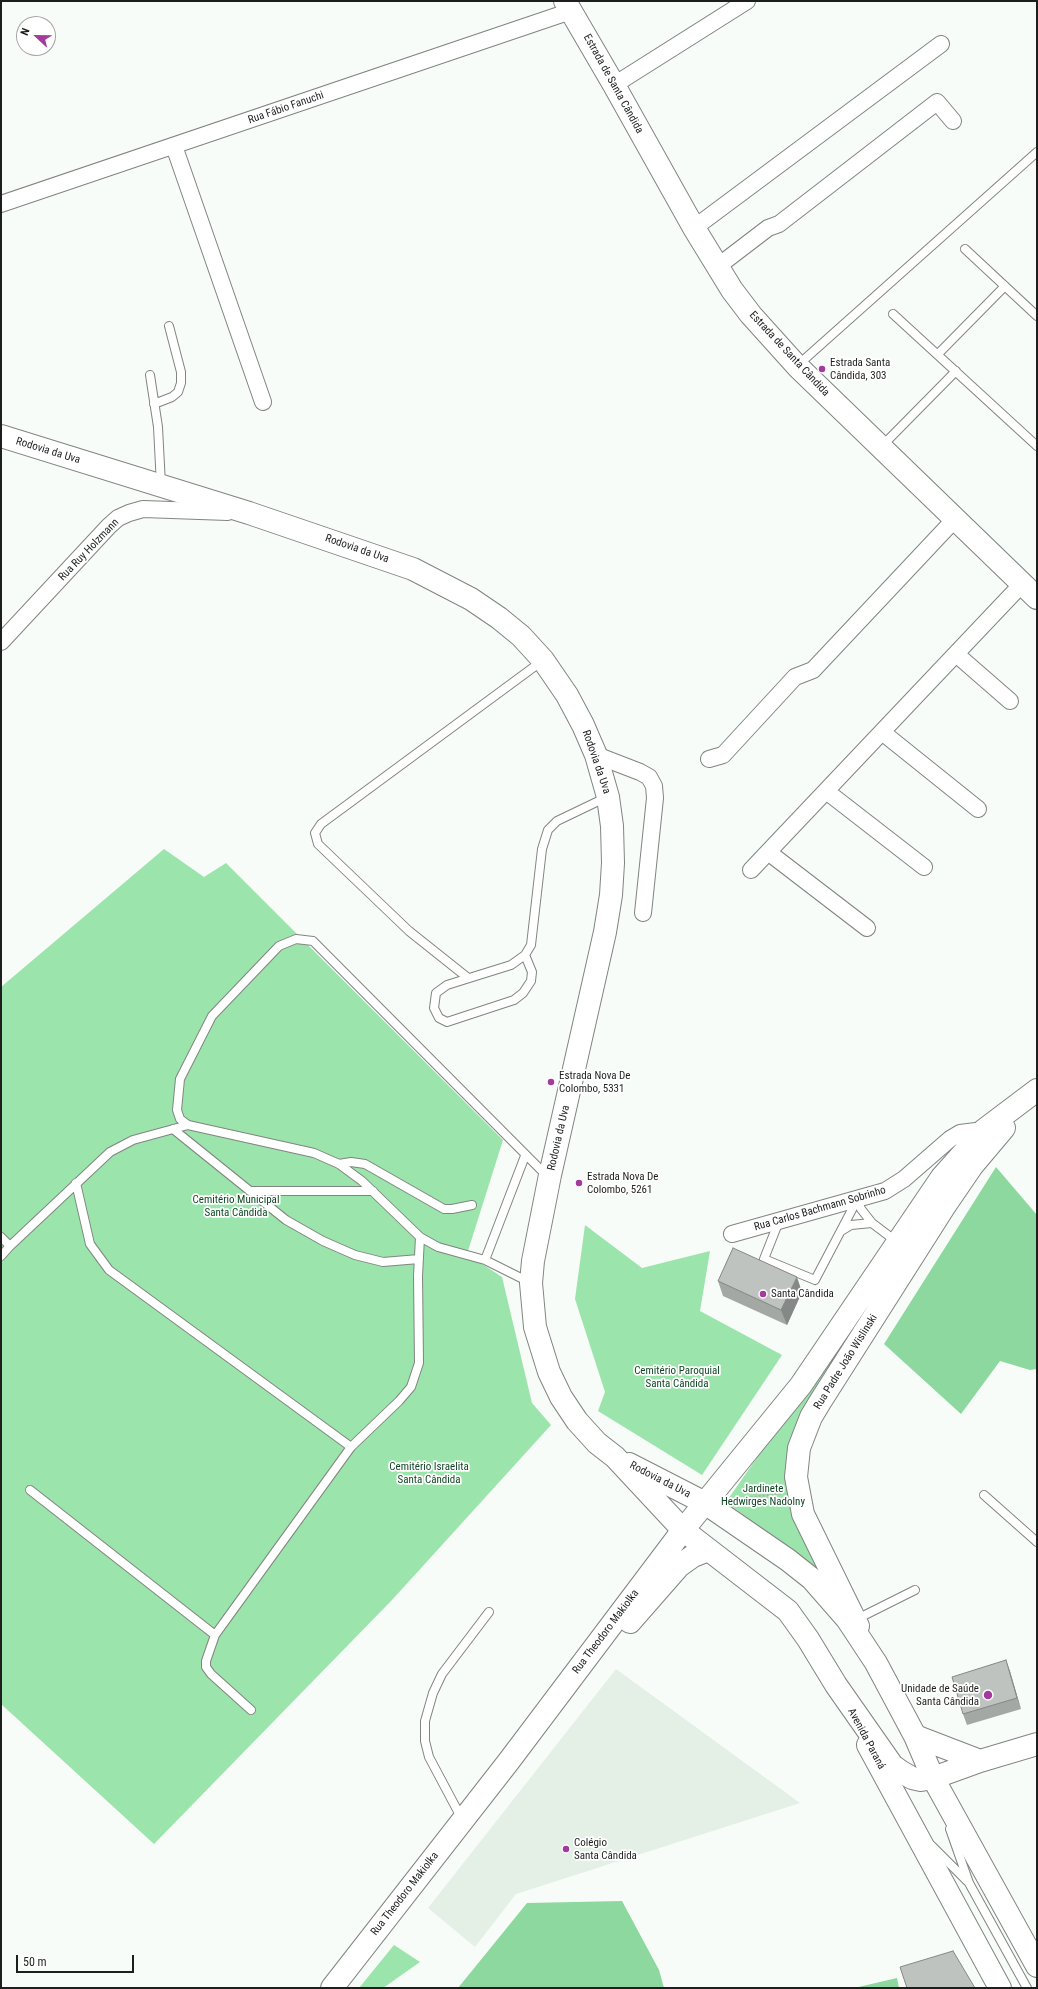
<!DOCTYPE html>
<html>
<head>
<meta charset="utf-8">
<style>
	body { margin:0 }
	#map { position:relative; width:1038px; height:1989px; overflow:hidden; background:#f7fcf8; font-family:"Roboto Condensed",sans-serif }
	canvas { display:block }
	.frame { position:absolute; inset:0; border:2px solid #1d1f1e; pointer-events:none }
	.north { position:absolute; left:16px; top:16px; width:40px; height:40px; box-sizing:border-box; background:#fff; border:1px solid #a5a5a5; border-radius:50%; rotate:292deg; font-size:11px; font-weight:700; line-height:16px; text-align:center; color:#1d1f1e }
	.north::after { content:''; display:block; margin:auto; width:14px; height:18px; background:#a33a9c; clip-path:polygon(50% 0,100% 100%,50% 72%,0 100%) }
	.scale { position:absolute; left:16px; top:1955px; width:118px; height:18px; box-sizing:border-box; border:2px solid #1d1f1e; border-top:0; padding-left:5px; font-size:12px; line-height:14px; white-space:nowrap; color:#1d1f1e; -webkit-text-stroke:3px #fff; paint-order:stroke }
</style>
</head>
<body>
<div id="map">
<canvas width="1038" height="1989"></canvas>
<div class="frame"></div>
<div class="north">N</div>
<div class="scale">50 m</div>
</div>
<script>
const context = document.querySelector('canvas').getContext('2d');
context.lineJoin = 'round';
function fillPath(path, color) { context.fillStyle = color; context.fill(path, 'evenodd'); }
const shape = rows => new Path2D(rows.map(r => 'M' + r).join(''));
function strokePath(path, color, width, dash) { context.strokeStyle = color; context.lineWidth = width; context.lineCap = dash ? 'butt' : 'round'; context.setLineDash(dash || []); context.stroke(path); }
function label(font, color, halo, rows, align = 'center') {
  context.font = font + ' "Roboto Condensed",sans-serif'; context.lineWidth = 3.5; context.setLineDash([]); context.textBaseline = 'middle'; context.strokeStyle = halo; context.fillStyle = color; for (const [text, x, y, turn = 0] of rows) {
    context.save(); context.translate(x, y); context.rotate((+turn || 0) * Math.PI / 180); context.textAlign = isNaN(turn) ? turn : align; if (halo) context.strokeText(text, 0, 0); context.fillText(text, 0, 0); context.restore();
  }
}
fillPath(shape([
	[616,1669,800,1803,516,1894,475,1947,428,1908]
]), '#e4efe6');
fillPath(shape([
	[164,849,204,877,226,863,503,1140,467,1254,502,1277,532,1403,551,1425,392,1600,154,1844,1,1704,1,987],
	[585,1225,642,1268,710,1251,700,1311,782,1355,702,1475,598,1411,605,1392,575,1299],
	[893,1263,794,1441,827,1577,726,1502],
	[394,1945,420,1962,383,1988,359,1988]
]), '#9be4ab');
fillPath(shape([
	[996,1167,1037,1215,1037,1369,1030,1370,1000,1361,961,1414,884,1344],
	[622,1901,659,1970,664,1988,458,1988,527,1903],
	[897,1978,899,1988,854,1988]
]), '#8cd89e');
const lane = shape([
	[965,249,1037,316],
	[893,314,1037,446],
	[938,354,1005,286],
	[798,365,1037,152],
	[150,375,158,427,161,485],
	[154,404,172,397,178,392,181,383,181,372,169,326],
	[882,446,956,371],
	[525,955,532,972,531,981,523,993,514,1000,447,1022,439,1018,434,1008,436,993,447,985,511,965,525,955,531,945,542,849,548,830,557,821,607,797],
	[468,978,409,931,318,844,315,833,321,824,542,661],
	[173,1129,286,1220,323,1241,355,1255,383,1262,419,1259],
	[339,1164,351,1162,365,1164,444,1209,452,1209,472,1205],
	[76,1183,90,1244,109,1270,351,1447],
	[250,1191,373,1191],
	[857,1199,861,1209,872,1223,897,1242],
	[779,1221,764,1259,815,1280,857,1200],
	[841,1231,851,1225,872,1223],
	[1,1237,10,1246,110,1152,133,1140,188,1125],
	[1,1256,10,1246],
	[485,1260,525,1156],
	[529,1282,485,1260,438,1247,420,1237,362,1181,339,1164,314,1153,188,1125,180,1119,177,1110,180,1079,212,1016,279,946,296,939,313,941,548,1177],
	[30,1490,215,1635],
	[984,1495,1037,1542],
	[855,1620,915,1590],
	[251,1710,211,1674,206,1667,206,1661,215,1635,351,1447,399,1401,411,1387,419,1363,418,1276,420,1237],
	[462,1819,429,1757,425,1741,425,1721,433,1693,442,1674,489,1612],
	[950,1829,969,1883,1027,1988],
	[932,1846,967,1881]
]);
const street = shape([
	[614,85,747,1],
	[174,146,263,402],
	[1,204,571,11],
	[694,228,941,44],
	[717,267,768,228,779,224,937,102,953,121],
	[1,642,109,526,118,518,129,513,143,509,228,512],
	[956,654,1010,701],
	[882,732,978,809],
	[596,755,640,772,649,777,654,786,655,798,643,913],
	[709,759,723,755,795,677,813,670,955,519],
	[826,791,924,867],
	[768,852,867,928],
	[751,870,1022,584],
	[732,1234,885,1191,904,1179,950,1139,960,1133,984,1130]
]);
const secondary = shape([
	[565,1,614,85,694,228,732,290,751,315,797,366,1037,598],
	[630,1622,679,1566,693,1556,708,1550],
	[858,1626,803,1514,796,1477,799,1448,811,1417,820,1402,944,1207,972,1166,1004,1128],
	[933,1778,1037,1966],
	[332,1988,509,1761,683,1530,801,1385,942,1177,984,1130,1037,1090]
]);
const primary = shape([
	[868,1745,1000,1988]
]);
const highway = shape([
	[1,436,249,513,413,569,471,599,499,618,521,636,543,660,567,695,583,725,596,755,608,797,612,826,613,863,611,895,605,932,550,1175,533,1261,531,1283,535,1327,549,1372,561,1397,577,1421,597,1443,615,1457,683,1530,788,1611,808,1639,836,1685,892,1765,900,1771,912,1778,921,1780,933,1778,980,1761,1037,1744],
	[629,1464,705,1503,788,1560,812,1579,847,1619,876,1663,915,1736,933,1778],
	[915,1736,980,1761]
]);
strokePath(lane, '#818581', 10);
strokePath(street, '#818581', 18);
strokePath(secondary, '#818581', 24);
strokePath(primary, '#818581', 24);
strokePath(highway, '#818581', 24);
strokePath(shape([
	[735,1500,781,1493]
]), '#afb3b0', 2.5, [2, 2]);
strokePath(lane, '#fff', 8);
strokePath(street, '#fff', 16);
strokePath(secondary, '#fff', 22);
strokePath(primary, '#fff', 22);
strokePath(highway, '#fff', 22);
fillPath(shape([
	[718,1281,802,1292,787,1325,723,1296],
	[1006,1660,1021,1709,967,1725,963,1714]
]), '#a3a8a4');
fillPath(shape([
	[797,1277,802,1292,787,1325,781,1310],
	[1006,1660,1010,1671,1021,1709,1017,1698]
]), '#858886');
const building = shape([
	[733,1248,797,1277,781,1310,718,1281,733,1248],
	[1006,1660,1017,1698,963,1714,952,1677,1006,1660],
	[953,1951,975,1988,907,1988,900,1967,953,1951]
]);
fillPath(building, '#bec3bf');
strokePath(building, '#858886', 1);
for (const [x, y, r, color] of [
	[822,369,4,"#a33a9c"],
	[551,1082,4,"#a33a9c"],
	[579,1183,4,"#a33a9c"],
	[763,1294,4,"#a33a9c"],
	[988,1695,5,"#a33a9c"],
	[566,1849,4,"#a33a9c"]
]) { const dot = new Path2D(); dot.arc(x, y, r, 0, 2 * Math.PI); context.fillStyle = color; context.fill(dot); strokePath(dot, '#fff', 1.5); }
label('11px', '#1d1f1e', '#fff', [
	["Estrada de Santa Cândida",613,84,61],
	["Rua Fábio Fanuchi",286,108,-19],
	["Estrada de Santa Cândida",789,354,47],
	["Rodovia da Uva",48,451,17],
	["Rodovia da Uva",357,549,19],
	["Rua Ruy Holzmann",89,550,-46],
	["Rodovia da Uva",596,762,71],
	["Rodovia da Uva",559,1138,-77],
	["Rua Carlos Bachmann Sobrinho",820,1209,-16],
	["Rua Padre João Wislinski",846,1362,-58],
	["Rodovia da Uva",660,1480,27],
	["Rua Theodoro Makiolka",606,1632,-53],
	["Avenida Paraná",866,1739,62],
	["Rua Theodoro Makiolka",405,1894,-52]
]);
label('11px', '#1d1f1e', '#fff', [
	["Estrada Santa",830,363],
	["Cândida, 303",830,376],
	["Estrada Nova De",559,1076],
	["Colombo, 5331",559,1089],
	["Estrada Nova De",587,1177],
	["Colombo, 5261",587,1190],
	["Santa Cândida",771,1294],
	["Unidade de Saúde",979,1689,"right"],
	["Santa Cândida",979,1702,"right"],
	["Colégio",574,1843],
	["Santa Cândida",574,1856]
], 'left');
label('11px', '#0e4722', '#fff', [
	["Cemitério Municipal",236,1200],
	["Santa Cândida",236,1213],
	["Cemitério Paroquial",677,1371],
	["Santa Cândida",677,1384],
	["Cemitério Israelita",429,1467],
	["Santa Cândida",429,1480],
	["Jardinete",763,1489],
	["Hedwirges Nadolny",763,1502]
]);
</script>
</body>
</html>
